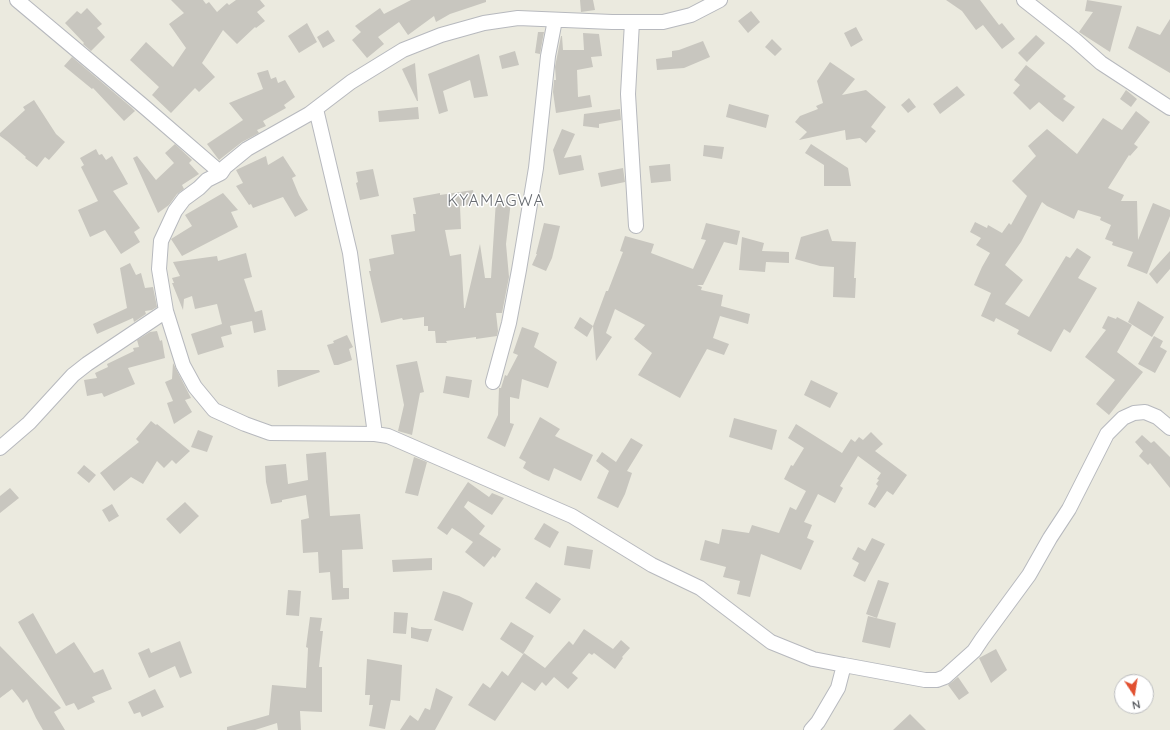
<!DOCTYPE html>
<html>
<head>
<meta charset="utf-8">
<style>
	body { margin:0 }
	#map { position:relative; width:1170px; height:730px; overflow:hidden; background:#ebeadf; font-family:Quicksand,sans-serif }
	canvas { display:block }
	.north { position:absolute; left:1114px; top:674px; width:40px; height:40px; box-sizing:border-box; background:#fff; border:1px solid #bcbdbf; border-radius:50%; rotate:168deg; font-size:11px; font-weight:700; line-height:16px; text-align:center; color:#585b60 }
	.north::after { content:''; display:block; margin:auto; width:14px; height:18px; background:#e15030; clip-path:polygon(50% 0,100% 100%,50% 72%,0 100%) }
</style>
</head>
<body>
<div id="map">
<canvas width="1170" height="730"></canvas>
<div class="north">N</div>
</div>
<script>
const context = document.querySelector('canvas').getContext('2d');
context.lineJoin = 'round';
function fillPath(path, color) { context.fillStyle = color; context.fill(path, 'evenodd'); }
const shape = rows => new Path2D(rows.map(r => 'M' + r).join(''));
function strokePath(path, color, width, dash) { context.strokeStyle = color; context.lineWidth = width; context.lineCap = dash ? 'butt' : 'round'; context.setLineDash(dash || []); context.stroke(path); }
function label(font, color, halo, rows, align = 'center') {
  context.font = font + ' Quicksand,sans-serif'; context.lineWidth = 3; context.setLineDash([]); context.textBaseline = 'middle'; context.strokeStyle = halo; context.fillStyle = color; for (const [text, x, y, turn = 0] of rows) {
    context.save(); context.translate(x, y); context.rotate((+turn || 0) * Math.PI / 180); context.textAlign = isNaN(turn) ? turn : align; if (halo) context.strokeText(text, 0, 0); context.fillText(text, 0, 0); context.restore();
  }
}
fillPath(shape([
	[171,0,203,0,206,4,209,2,217,12,227,3,229,5,236,0,260,0,265,6,257,12,265,21,256,28,255,27,237,44,223,30,202,63,215,77,199,92,195,88,171,113,152,95,159,87,130,60,146,42,173,67,186,48,169,24,184,13],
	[411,0,486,0,486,2,450,14,436,22,434,16,408,35,399,22,378,37,384,44,367,58,352,40,361,32,355,26,380,8,384,14],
	[580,0,593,0,595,10,581,12],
	[946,0,980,0,999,25,1002,23,1015,39,1002,49,983,25,976,30,962,11],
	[1087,0,1122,6,1110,52,1079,32,1093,12,1085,11],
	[87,8,102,24,97,28,105,37,91,51,83,44,84,43,65,23,77,11,81,14],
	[751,11,760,22,748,33,738,21],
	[1170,19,1170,73,1128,48,1137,26,1160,35],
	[307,23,317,42,299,53,288,36],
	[856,27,863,40,851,47,844,33],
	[328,30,335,41,323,48,317,37],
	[538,32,544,32,540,54,535,53],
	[583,33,599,34,602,56,591,57,593,67,577,70,578,97,590,95,592,107,556,113,553,92,554,80,556,80,555,67,561,36,562,36,563,50,584,50],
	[1036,35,1045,43,1027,62,1018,53],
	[772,39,782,49,775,56,765,47],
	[703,41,710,57,684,68,657,70,656,59,672,57,672,51,679,50],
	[515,51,519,65,502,69,499,56],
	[479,54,488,96,474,98,470,80,443,91,448,111,439,114,428,74],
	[72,57,131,107,135,111,124,121,93,88,92,89,64,66],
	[830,62,855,79,842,95,866,90,886,107,871,127,876,131,866,143,860,138,846,140,845,130,799,140,807,132,795,122,800,116,818,109,816,106,823,103,817,81],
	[415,63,418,101,417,101,402,69],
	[1026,65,1066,96,1063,99,1075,107,1063,122,1055,116,1039,102,1030,110,1013,93,1020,85,1014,80],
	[268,70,271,79,276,77,278,83,285,80,295,97,284,105,286,108,263,121,266,126,257,130,259,133,242,142,219,160,207,144,243,120,229,103,263,89,257,73],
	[957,86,965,95,940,114,933,104],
	[1126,90,1137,99,1131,107,1120,99],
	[909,98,916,107,908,113,901,105],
	[34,100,56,134,65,142,49,160,45,157,37,167,25,158,26,157,7,141,0,136,0,133,25,110,23,107],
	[729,104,769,115,766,128,726,117],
	[418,107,419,119,379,122,378,111],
	[620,109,621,120,599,124,599,128,583,126,584,114],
	[1136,111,1150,122,1134,144,1138,147,1130,156,1129,155,1108,188,1124,195,1121,201,1137,201,1138,240,1153,203,1170,210,1170,216,1147,274,1127,266,1133,252,1112,245,1113,242,1105,239,1111,225,1100,220,1101,217,1078,210,1074,219,1047,206,1042,202,1021,242,1005,265,1023,280,1005,304,1029,317,1066,256,1070,258,1077,248,1091,257,1078,278,1097,288,1070,333,1064,329,1051,352,1017,334,1019,330,996,318,994,322,981,316,991,293,974,285,982,267,990,253,976,245,981,238,970,232,975,222,987,228,988,225,1002,233,1009,223,1011,225,1027,196,1012,181,1036,156,1028,146,1047,129,1077,154,1103,118,1122,130],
	[562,129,575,134,564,158,581,155,584,170,559,175,553,150],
	[175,144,192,160,189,163,199,174,182,185,184,189,177,194,169,205,158,213,133,158,137,156,156,180,174,163,165,153],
	[811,144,848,168,851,186,824,186,824,165,805,153],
	[704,145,724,147,722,159,703,156],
	[96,149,99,155,102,154,106,160,112,156,123,175,128,184,113,191,140,228,134,232,140,242,121,254,105,230,90,237,78,210,98,201,81,167,84,165,80,158],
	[266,156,268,165,283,156,296,176,292,178,299,195,308,210,295,217,283,197,253,208,251,204,249,205,236,186,243,183,236,170],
	[670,164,671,181,651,183,649,166],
	[623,168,625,182,601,187,598,173],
	[373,169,379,196,360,200,356,183,358,182,356,172],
	[473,190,475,204,460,206,461,229,445,230,450,256,461,254,464,308,465,308,480,244,485,278,491,278,496,200,511,201,506,244,509,277,502,313,496,313,498,331,497,336,476,339,476,337,446,341,447,343,436,343,435,331,428,331,428,326,424,326,424,317,403,320,402,318,381,323,369,271,371,271,369,259,394,254,391,235,415,231,413,214,416,214,413,198,440,193,440,195],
	[223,193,238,210,231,212,238,227,182,256,171,239,192,226,185,215],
	[544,223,560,226,552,258,546,271,532,265,537,254,536,254],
	[706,223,740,231,737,245,724,242,703,285,697,285,702,287,701,290,723,295,721,306,750,314,748,324,720,316,713,338,729,344,724,355,707,349,680,398,638,375,652,353,634,339,645,325,615,309,606,333,612,337,596,361,593,326,606,291,608,291,623,252,620,251,625,236,654,244,651,253,693,269,706,240,701,239],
	[828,229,832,241,856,242,854,278,856,278,855,298,833,297,834,267,820,266,795,259,801,237],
	[742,237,764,243,762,251,789,252,789,263,766,262,765,272,739,270],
	[1170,251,1170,269,1157,284,1149,274],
	[246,253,252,277,244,279,255,312,262,310,266,330,254,333,252,321,230,326,232,334,221,337,224,347,198,355,191,334,222,324,217,304,195,309,192,296,184,299,183,310,172,283,174,283,172,278,180,276,173,262,217,256,218,261],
	[130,263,136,275,141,273,145,288,153,287,157,307,152,310,145,311,146,314,134,322,133,318,97,334,93,324,127,308,120,268],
	[1138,301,1164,317,1152,337,1128,322],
	[1108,316,1116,319,1117,317,1132,325,1117,352,1143,372,1109,415,1096,404,1115,380,1085,357,1106,330,1102,328],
	[580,317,593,326,587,337,574,328],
	[522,327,539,333,534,347,557,362,548,388,522,379,519,399,510,397,510,423,514,424,505,447,487,438,498,415,499,388,501,388,505,375,507,376,518,355,513,353],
	[157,331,160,341,162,340,165,358,128,368,135,384,104,397,102,393,87,396,84,380,97,378,95,373,108,367,107,364,134,351,133,348,139,347,137,340,150,332],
	[347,335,353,347,349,349,352,360,338,365,334,365,327,345,334,343,333,341],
	[1154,336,1163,341,1160,347,1167,351,1155,373,1138,364],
	[417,361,424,392,420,393,412,435,398,431,404,405,396,365],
	[173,363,191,398,185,400,192,412,174,424,167,403,173,401,165,382,172,379],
	[277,370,319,370,320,372,278,387],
	[446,376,472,380,469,398,443,393],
	[811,380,838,393,830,408,804,395],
	[540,417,560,429,555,436,593,455,581,481,554,468,549,481,533,474,523,468,526,462,519,458],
	[734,418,777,430,772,450,729,437],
	[151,421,156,425,157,424,190,451,176,464,172,460,164,468,157,461,143,484,131,477,114,491,100,473,139,442,136,439],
	[796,424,842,453,851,439,855,442,859,437,863,440,871,432,883,444,875,451,907,475,893,495,887,491,875,508,868,504,878,486,876,484,879,480,877,479,881,473,858,456,840,486,843,488,835,503,818,494,804,522,812,525,807,538,814,541,801,570,761,554,750,597,737,594,740,581,723,577,726,567,700,560,705,540,719,544,722,529,749,533,752,525,779,533,790,507,796,510,806,491,784,479,791,465,793,466,804,448,788,438],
	[198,430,213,436,207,452,191,447],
	[1142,435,1151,443,1154,441,1170,457,1170,488,1150,463,1148,465,1139,456,1143,451,1135,442],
	[631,438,643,445,627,471,632,473,625,494,618,508,597,498,609,471,596,461,602,452,616,462],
	[326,452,330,516,360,514,363,549,342,550,343,588,349,588,349,599,332,600,330,572,319,573,318,552,303,553,301,520,309,518,306,495,282,500,282,502,271,504,266,482,265,466,286,464,288,484,308,480,306,454],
	[414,457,427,462,418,496,405,493],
	[84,465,96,475,89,483,77,473],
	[468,482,489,497,492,493,504,498,492,515,468,501,464,507,485,526,479,534,501,549,495,558,493,556,484,567,465,552,473,542,452,528,447,535,437,528],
	[10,488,19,498,0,513,0,496],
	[185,502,199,516,180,534,166,519],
	[112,504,119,516,109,522,102,510],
	[544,523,559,532,550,548,534,539],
	[872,538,885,544,865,582,853,576,859,563,852,559,858,547,865,551],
	[567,546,593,550,590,569,564,565],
	[432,558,432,570,393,572,392,560],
	[878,580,889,583,877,618,866,614],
	[536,582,561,599,550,614,525,598],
	[288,590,301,591,299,616,286,615],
	[443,591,459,596,473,603,463,631,434,620],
	[394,612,408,613,406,634,393,633],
	[33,613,56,654,74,642,94,673,103,669,112,689,92,697,95,702,78,710,74,703,66,706,18,622],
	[868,616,896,623,890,648,862,642],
	[310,617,322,618,320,631,323,631,319,667,322,667,322,712,300,711,301,730,278,730,277,723,255,730,227,730,227,727,269,715,272,685,306,688,308,648,306,647],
	[511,622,534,636,523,654,500,639],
	[411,627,420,629,432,629,428,642,411,638],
	[584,629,613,649,621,640,630,648,622,657,623,658,615,669,594,653,592,655,589,653,572,673,578,678,568,689,554,677,546,686,542,682,535,691,522,682,495,721,468,705,483,683,490,688,502,671,508,676,524,653,545,668,569,641,573,645],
	[180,641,192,673,180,678,175,666,149,678,138,653,149,648,151,653],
	[0,646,61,708,54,712,65,730,43,730,36,718,27,699,23,703,12,689,0,698],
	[996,649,1007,670,991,683,979,658],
	[367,659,402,665,400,701,391,700,385,729,369,726,373,705,369,705,370,695,365,695],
	[958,677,969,693,959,700,948,685],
	[436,688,453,697,435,730,400,730,410,715,418,721,425,708,430,710],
	[155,689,164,707,142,717,140,712,134,714,128,702],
	[910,714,926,730,893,730]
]), '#c8c6bf');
const minor = shape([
	[17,0,141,104,221,173],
	[720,0,691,15,663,22,612,22,518,18,484,23,441,35,403,50,351,82,309,114,247,149,225,167,221,173,207,180,199,188,184,199,175,211,161,241,159,269,166,311,183,365,195,387,214,410,245,424,270,433,375,434,388,436,572,516,652,565,700,588,771,642,813,659,844,665,838,688,818,722,811,730],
	[1024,0,1075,40,1101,63,1170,108],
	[632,22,628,94,636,226],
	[316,109,350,253,375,434],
	[493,382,509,323,519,270,536,168,548,56,555,20],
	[0,448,29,423,73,375,87,364,166,311],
	[844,665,925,680,937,680,945,677,974,651,982,639,1029,575,1050,538,1069,509,1107,434,1123,418,1134,413,1145,412,1157,417,1170,428]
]);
strokePath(minor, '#b7b9be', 16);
strokePath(minor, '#fff', 14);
context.letterSpacing = '1px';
label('16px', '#696d72', '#fff', [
	["KYAMAGWA",496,201]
]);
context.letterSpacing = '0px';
</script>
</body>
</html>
